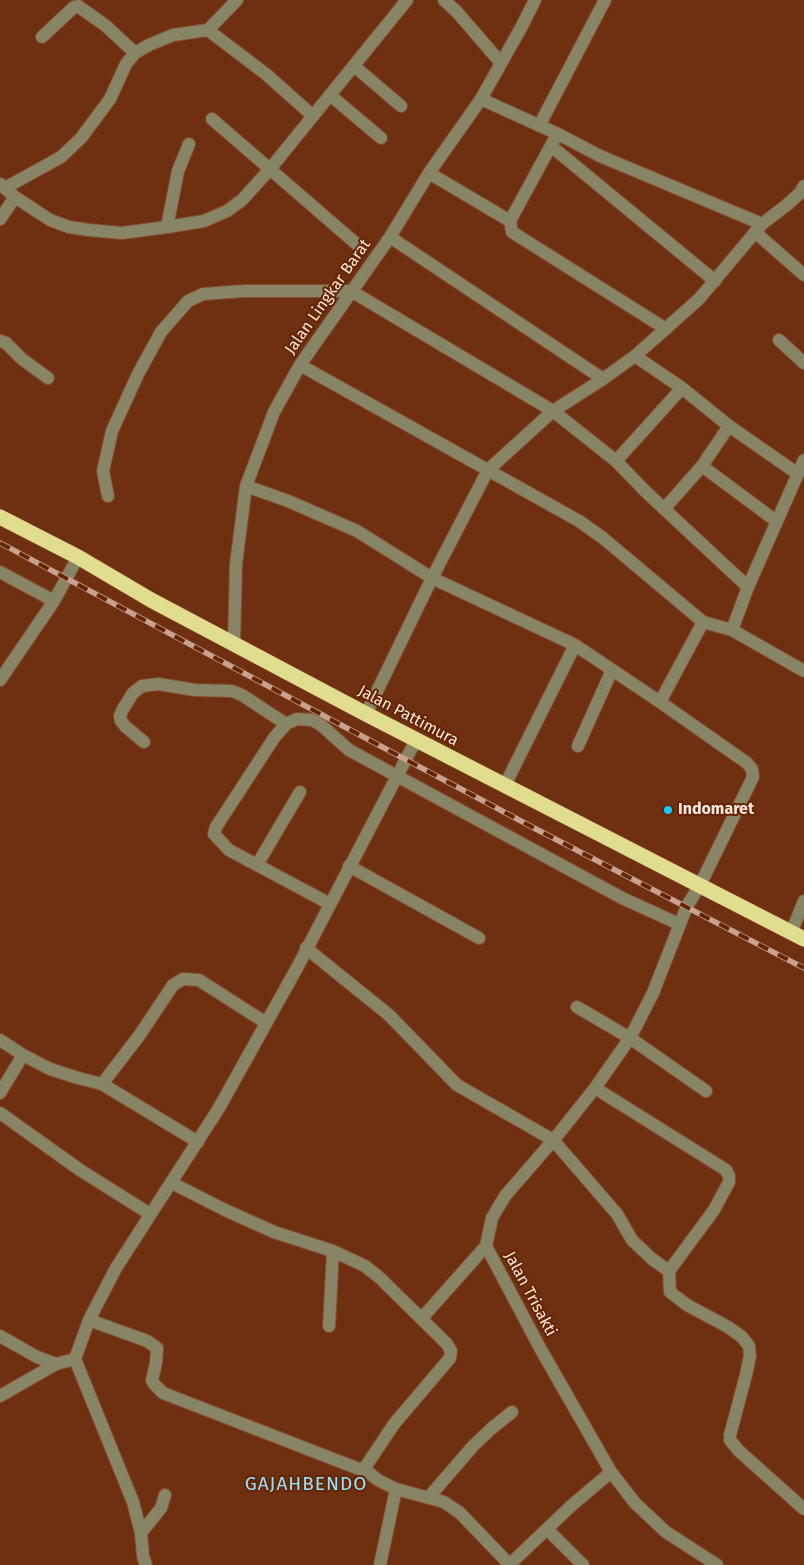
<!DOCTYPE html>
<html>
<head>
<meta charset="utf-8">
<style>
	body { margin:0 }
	canvas { display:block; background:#6f3011 }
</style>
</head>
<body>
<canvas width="804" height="1565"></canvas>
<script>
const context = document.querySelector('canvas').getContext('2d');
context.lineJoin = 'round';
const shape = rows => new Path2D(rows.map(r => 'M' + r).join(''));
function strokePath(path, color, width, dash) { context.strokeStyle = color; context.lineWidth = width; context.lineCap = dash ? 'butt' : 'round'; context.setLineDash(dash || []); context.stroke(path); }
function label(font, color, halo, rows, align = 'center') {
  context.font = font + ' "Fira Sans",sans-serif'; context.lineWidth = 4; context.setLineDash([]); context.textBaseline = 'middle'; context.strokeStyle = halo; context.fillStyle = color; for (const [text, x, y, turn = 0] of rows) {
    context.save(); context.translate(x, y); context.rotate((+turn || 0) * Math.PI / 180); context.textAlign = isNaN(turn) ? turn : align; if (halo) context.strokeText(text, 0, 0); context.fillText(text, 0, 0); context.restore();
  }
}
const minor = shape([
	[444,0,457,12,501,63],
	[208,30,267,75,313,116],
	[42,37,74,7,78,6,106,26,135,53],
	[354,66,401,106],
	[330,95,381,138],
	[481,99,558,134,600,156,762,224],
	[212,119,360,247],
	[539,126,605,0],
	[551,146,715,281],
	[429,173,510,221,512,232,666,329],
	[0,184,15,197,50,220,69,227,89,230,122,233,167,227,204,221,227,211,242,200,270,169,407,0],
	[5,188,61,157,81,138,110,99,126,64,135,53,149,45,173,35,208,30,237,0],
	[0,219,15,197],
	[510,221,554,140],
	[167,227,178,171,189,144],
	[755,232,804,275],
	[390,237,603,379],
	[779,340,804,363],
	[0,341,6,343,22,359,48,378],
	[635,356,682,388,729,426,798,474],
	[300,365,579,521,603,538,703,622,732,630,804,671],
	[616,461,682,388],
	[702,466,776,521],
	[246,486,288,501,357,531,432,578,575,645,660,702,747,763,752,769,753,777,700,885,687,906,653,993,630,1038,595,1088,556,1137,505,1196,492,1218,486,1246,540,1348,611,1472,635,1503,666,1532,717,1565],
	[108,496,103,471,112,431,138,374,161,332,188,301,203,294,244,291,351,291,553,411,616,461,645,491,748,587],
	[664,509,702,466,729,426],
	[0,572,54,601],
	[732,630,748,587,804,460],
	[234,643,236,564,246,486,274,412,300,365,390,237,429,173,481,99,522,26,535,0],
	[0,680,54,601,78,557],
	[660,702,703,622],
	[366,714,432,578,488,470,553,411,603,379,635,356,699,299,762,224,788,204,800,193,804,186],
	[144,742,126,727,121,721,120,716,123,709,133,693,142,686,158,684,195,690,232,691,242,695,286,724],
	[578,746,612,670],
	[505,785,575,645],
	[257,865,300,792],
	[349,866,479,938],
	[330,904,229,850,214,834,216,827,274,738,286,724,297,719,312,720,321,725,349,750,622,898,679,924],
	[791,933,804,901],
	[306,948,389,1015,457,1085,553,1140,617,1214,632,1240,652,1259,669,1271],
	[577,1007,630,1038,706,1091],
	[0,1040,23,1055,50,1069,78,1078,102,1084,198,1142],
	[102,1084,139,1036,173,985,183,979,199,980,266,1023],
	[595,1088,726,1170,729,1176,729,1182,714,1210,669,1271,670,1292,687,1305,728,1327,742,1337,749,1346,750,1356,746,1375,730,1435,730,1440,739,1451,804,1509],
	[0,1093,23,1055],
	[0,1113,80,1170,150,1214],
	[422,1318,486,1246],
	[89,1320,147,1341,157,1348,156,1363,152,1380,154,1384,163,1393,359,1469,364,1469,394,1424,450,1358,451,1351,447,1344,380,1278,365,1266,333,1251,274,1232,225,1210,172,1183],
	[329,1326,333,1251],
	[0,1336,37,1357,56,1364,75,1359],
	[0,1396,56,1364],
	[364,1469,378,1480,396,1489,444,1502,460,1513,510,1565],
	[429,1497,473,1446,492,1428,512,1412],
	[547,1529,583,1565],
	[141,1533,161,1508,165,1495],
	[146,1565,143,1556,141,1533,133,1502,75,1359,89,1320,116,1268,219,1108,298,966,416,740],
	[380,1565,396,1489],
	[509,1565,571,1506,611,1472]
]);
const highway = shape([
	[0,517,78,557,151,600,366,714,804,939]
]);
strokePath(minor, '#864d31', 14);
strokePath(highway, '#864d31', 16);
strokePath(minor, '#888567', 12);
strokePath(highway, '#e2dc8e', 15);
const rail = shape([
	[0,543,534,828,804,968]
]);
strokePath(rail, '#c8a190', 5.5);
strokePath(rail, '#632503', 4, [11]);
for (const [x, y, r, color] of [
	[668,810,5,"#15cafb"]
]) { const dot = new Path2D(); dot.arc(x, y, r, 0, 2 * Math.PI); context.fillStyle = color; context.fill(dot); strokePath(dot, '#632503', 2); }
label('16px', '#fee6dc', '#632503', [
	["Jalan Lingkar Barat",328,297,-55],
	["Jalan Pattimura",408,716,28],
	["Jalan Trisakti",530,1294,62]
]);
label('bold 16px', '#fee6dc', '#632503', [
	["Indomaret",678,810]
], 'left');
context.letterSpacing = '1px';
label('19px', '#99e0fb', '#632503', [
	["GAJAHBENDO",306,1485]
]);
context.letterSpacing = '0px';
</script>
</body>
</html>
